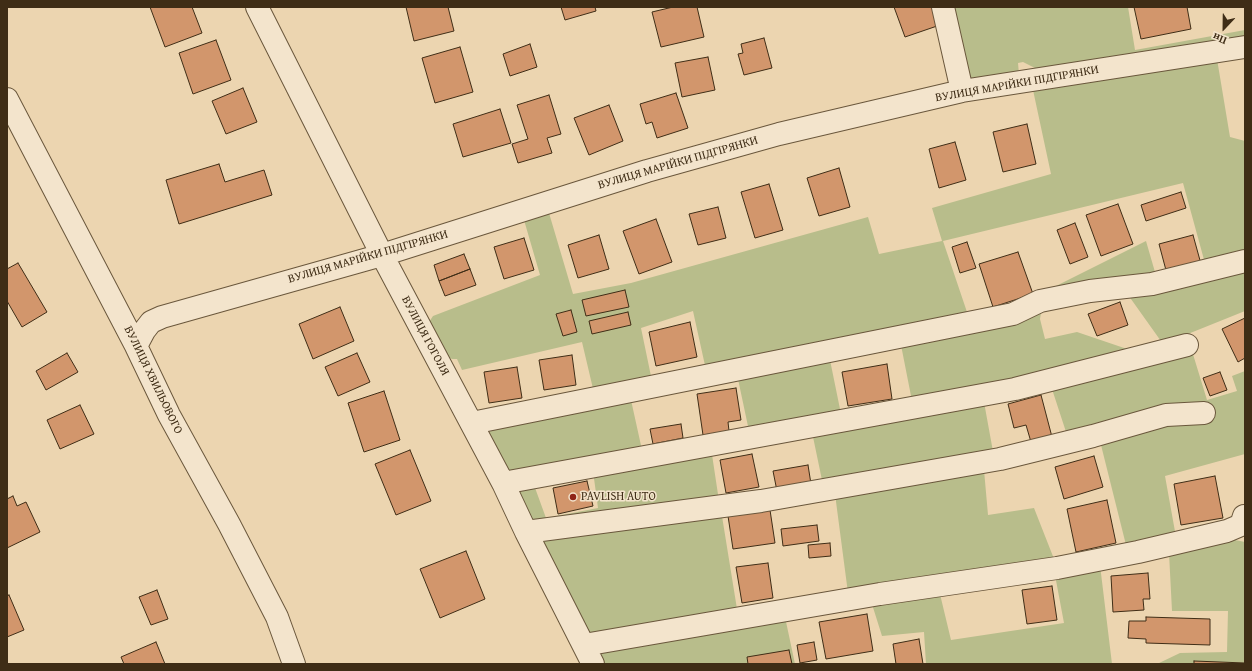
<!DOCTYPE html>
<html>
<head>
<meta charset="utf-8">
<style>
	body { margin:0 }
	#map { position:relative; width:1252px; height:671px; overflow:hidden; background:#ecd5b0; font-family:"Gentium Book Plus",serif }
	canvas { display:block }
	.frame { position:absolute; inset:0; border:8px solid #3f2d16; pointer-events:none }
	.north { position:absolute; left:1204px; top:8px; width:40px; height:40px; -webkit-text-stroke:3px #f3e4cc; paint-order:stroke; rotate:202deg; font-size:11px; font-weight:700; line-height:16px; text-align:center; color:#3f2d16 }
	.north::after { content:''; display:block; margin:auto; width:14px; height:18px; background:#3f2d16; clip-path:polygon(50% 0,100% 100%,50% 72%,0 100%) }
</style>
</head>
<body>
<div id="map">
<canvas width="1252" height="671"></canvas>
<div class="frame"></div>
<div class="north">Пн</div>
</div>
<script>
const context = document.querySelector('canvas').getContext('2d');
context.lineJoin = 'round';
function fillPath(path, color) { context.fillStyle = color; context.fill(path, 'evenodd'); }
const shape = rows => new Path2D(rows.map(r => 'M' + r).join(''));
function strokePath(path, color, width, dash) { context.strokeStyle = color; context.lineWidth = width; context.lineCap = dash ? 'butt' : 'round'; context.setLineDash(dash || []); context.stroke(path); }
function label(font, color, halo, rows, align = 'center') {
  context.font = font + ' "Gentium Book Plus",serif'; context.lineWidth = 3; context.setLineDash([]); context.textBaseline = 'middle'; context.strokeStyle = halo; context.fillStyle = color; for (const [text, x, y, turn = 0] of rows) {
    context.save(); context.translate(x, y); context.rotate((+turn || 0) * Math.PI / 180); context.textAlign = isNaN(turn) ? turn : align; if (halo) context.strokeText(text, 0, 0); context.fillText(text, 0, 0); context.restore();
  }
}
fillPath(shape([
	[949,7,1128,7,1135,50,1245,30,1245,38,1039,70,1023,62,1018,63,1019,74,966,84],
	[1217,59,1230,137,1245,141,1245,257,1206,267,1183,183,943,241,969,318,706,370,693,311,641,328,652,381,594,393,582,342,462,370,457,359,452,359,448,357,429,322,433,316,540,275,524,220,549,213,573,294,631,283,868,217,879,254,942,241,932,208,1051,174,1033,90],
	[1146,241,1157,279,1061,293,1056,286],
	[1245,270,1245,311,1163,344,1126,292],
	[1042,307,1040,319,1045,339,1077,332,1133,351,912,401,901,345],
	[1192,351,1207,400,1237,391,1232,376,1245,371,1245,454,1165,476,1176,537,1127,549,1100,441,1135,429,1213,420,1211,406,1068,438,1051,386],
	[830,360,841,414,749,431,738,379],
	[631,400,642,450,511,475,492,445,489,433,496,425],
	[984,402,994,457,823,485,812,432],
	[711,448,719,501,530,522,517,495,520,490,534,485,546,518,598,508,593,471],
	[984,470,988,515,1034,508,1056,564,848,593,835,494],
	[721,510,737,609,590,634,541,542,549,536],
	[1230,539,1245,542,1245,664,1157,664,1180,653,1227,652,1228,611,1172,611,1169,553],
	[1100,565,1112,664,926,664,924,632,882,636,871,601,939,590,951,640,1004,632,1064,623,1055,575],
	[785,617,795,664,600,664,599,653]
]), '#b8bd8b');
const building = shape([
	[150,7,192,7,202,33,165,47,150,7],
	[406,7,448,7,454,31,414,41,406,7],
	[561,7,595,7,596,11,565,20,561,7],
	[673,7,697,7,704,37,661,47,652,12,673,7],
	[894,7,933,7,940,25,905,37,894,7],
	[1134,7,1187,7,1191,29,1141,39,1134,7],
	[764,38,772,68,744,75,738,54,743,53,741,44,764,38],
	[216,40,231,80,193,94,179,53,216,40],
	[530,44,537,67,510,76,503,54,530,44],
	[460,47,473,92,435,103,422,58,460,47],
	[708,57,715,90,682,97,675,63,708,57],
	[243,88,257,122,226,134,212,101,243,88],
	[676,93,688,128,657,138,652,122,646,124,640,104,676,93],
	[549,95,561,134,547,138,552,153,518,163,512,144,528,139,517,105,549,95],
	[609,105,623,141,589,155,574,118,609,105],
	[500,109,511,143,463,157,453,124,500,109],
	[1027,124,1036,164,1003,172,993,132,1027,124],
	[955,142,966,180,939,188,929,149,955,142],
	[219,164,225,182,264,170,272,195,179,224,166,180,219,164],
	[839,168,850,207,819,216,807,178,839,168],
	[769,184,783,230,755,238,741,192,769,184],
	[1181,192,1186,208,1146,221,1141,205,1181,192],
	[1118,204,1133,244,1101,256,1086,215,1118,204],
	[718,207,726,238,698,245,689,214,718,207],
	[656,219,672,262,639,274,623,231,656,219],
	[1075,223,1088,257,1070,264,1057,230,1075,223],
	[599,235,609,269,578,278,568,245,599,235],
	[1193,235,1201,264,1167,274,1159,244,1193,235],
	[524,238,534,270,504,279,494,247,524,238],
	[967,242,976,268,960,273,952,247,967,242],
	[1018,252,1033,294,993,307,979,264,1018,252],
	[464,254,470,269,439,281,434,265,464,254],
	[18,263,47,312,22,327,7,301,7,269,18,263],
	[470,269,476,285,445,296,439,281,470,269],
	[625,290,629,307,586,316,582,300,625,290],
	[1120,302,1128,325,1097,336,1088,314,1120,302],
	[340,307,354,341,313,359,299,324,340,307],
	[571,310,577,332,563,336,556,314,571,310],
	[628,312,631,325,592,334,589,321,628,312],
	[1245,318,1245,358,1238,362,1222,329,1245,318],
	[690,322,697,357,656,366,649,332,690,322],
	[67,353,78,372,46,390,36,371,67,353],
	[357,353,370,382,338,396,325,367,357,353],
	[572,355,576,385,544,390,539,360,572,355],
	[887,364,892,399,848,406,842,372,887,364],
	[517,367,522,398,489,403,484,372,517,367],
	[1220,372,1227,390,1210,396,1203,378,1220,372],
	[736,388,741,420,728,422,729,431,703,435,697,394,736,388],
	[384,391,400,440,364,452,348,403,384,391],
	[1041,395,1052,437,1031,442,1026,425,1014,428,1008,404,1041,395],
	[80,405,94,434,60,449,47,420,80,405],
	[681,424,683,438,653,444,650,429,681,424],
	[410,450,431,501,396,515,375,464,410,450],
	[752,454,759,487,726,493,720,460,752,454],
	[1094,456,1103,487,1064,499,1055,467,1094,456],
	[808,465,811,484,777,491,773,471,808,465],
	[1215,476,1223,518,1181,525,1174,484,1215,476],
	[587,481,593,506,558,514,553,488,587,481],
	[13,496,17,506,26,502,40,532,7,548,7,499,13,496],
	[1107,500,1116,543,1076,552,1067,509,1107,500],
	[770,510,775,543,733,549,728,516,770,510],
	[817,525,819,541,783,546,781,529,817,525],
	[830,543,831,556,809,558,808,545,830,543],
	[466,551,485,599,440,618,420,569,466,551],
	[768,563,773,598,742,603,736,567,768,563],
	[1148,573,1150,599,1143,599,1144,610,1113,612,1111,576,1148,573],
	[1052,586,1057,620,1027,624,1022,590,1052,586],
	[157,590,168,619,151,625,139,597,157,590],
	[9,595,24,630,7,637,7,596,9,595],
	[867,614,873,651,826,659,819,622,867,614],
	[1146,617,1210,619,1210,645,1146,643,1146,639,1128,638,1129,621,1146,621,1146,617],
	[919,639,923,664,896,664,893,644,919,639],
	[156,642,165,664,124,664,121,657,156,642],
	[814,642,817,660,800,663,797,645,814,642],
	[789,650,792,664,748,664,747,657,789,650],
	[1194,661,1245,663,1245,664,1194,664,1194,661]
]);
fillPath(building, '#d2966c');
strokePath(building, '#3f2d16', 1);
const minor = shape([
	[257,7,382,255,503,483,526,532,593,664],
	[943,7,962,91],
	[7,99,136,346,169,415,229,524,277,617,294,664],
	[136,346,144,331,151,322,162,317,382,255,647,171,779,134,962,91,1245,47],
	[472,423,1013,314,1040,301,1090,291,1152,284,1245,261],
	[503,483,1015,389,1187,345],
	[526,532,761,501,1000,459,1093,436,1166,415,1204,413],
	[584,645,880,594,1057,568,1138,552,1227,531,1241,525,1244,516]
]);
strokePath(minor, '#6a573c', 24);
strokePath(minor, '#f3e4cc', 22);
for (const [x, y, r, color] of [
	[573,497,4,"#8f2418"]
]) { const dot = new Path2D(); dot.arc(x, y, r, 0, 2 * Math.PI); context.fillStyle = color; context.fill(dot); strokePath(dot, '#f3e4cc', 1.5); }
label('12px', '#3f2d16', '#f3e4cc', [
	["ВУЛИЦЯ МАРІЙКИ ПІДГІРЯНКИ",1017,84,-10],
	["ВУЛИЦЯ МАРІЙКИ ПІДГІРЯНКИ",678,163,-16],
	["ВУЛИЦЯ МАРІЙКИ ПІДГІРЯНКИ",368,257,-16],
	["ВУЛИЦЯ ГОГОЛЯ",425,336,62],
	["ВУЛИЦЯ ХВИЛЬОВОГО",153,380,64]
]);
label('12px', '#3f2d16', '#f3e4cc', [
	["PAVLISH AUTO",581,497]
], 'left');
</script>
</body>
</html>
